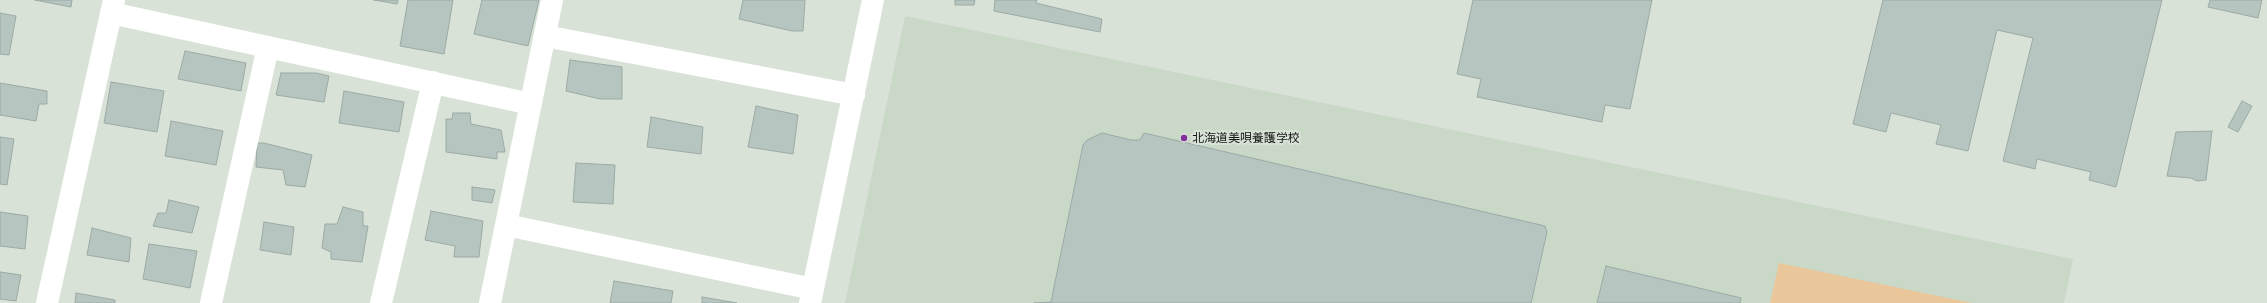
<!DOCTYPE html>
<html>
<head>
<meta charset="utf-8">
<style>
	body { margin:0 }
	canvas { display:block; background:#d9e2d7 }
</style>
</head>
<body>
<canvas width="2267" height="303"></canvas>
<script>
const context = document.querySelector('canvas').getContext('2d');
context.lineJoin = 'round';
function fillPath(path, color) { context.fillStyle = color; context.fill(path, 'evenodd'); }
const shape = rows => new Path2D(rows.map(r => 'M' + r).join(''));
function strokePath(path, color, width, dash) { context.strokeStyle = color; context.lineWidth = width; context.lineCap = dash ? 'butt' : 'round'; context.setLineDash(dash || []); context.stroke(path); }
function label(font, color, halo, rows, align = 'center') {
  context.font = font + ' Quicksand,"Noto Sans JP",sans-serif'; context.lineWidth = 4; context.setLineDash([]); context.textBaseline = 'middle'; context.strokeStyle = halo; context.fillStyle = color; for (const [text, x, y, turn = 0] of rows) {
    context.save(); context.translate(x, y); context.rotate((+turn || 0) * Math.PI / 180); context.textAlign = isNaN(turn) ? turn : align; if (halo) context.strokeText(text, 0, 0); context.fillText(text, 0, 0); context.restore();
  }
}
fillPath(shape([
	[905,16,2073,259,2064,303,845,303]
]), '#cad8c8');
fillPath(shape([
	[1779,263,1972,303,1770,303]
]), '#eac69b');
const building = shape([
	[35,0,72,0,71,7,35,0],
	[374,0,398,0,397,4,374,0],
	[408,0,453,0,444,54,400,46,408,0],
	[482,0,539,0,528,46,474,34,482,0],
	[743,0,805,0,803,31,792,31,739,19,743,0],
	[955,0,975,0,974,5,955,5,955,0],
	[995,0,1037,0,1036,3,1102,19,1100,32,994,11,995,0],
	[1473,0,1652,0,1630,109,1605,105,1602,122,1477,97,1481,79,1457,74,1473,0],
	[1883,0,2162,0,2116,187,2089,180,2091,172,2037,159,2035,169,2003,161,2033,38,1997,30,1968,151,1936,144,1941,125,1891,113,1886,132,1853,124,1883,0],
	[2210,0,2262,0,2258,18,2208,7,2210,0],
	[0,13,16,16,9,55,0,54,0,13],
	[185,51,246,63,241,91,178,79,185,51],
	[570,60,622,67,622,99,600,99,566,91,570,60],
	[281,73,316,73,329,76,324,102,276,95,281,73],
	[111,82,164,91,157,132,104,123,111,82],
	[0,83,47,91,47,104,39,104,36,121,0,115,0,83],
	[344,91,404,102,399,132,339,123,344,91],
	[2242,101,2252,106,2238,132,2228,127,2242,101],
	[756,106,798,115,793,154,748,147,756,106],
	[453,113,470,113,471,124,501,130,505,152,497,152,497,159,446,152,446,119,452,119,453,113],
	[651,117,703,127,701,154,647,147,651,117],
	[171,121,223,131,216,165,165,156,171,121],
	[2212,131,2206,180,2197,181,2191,178,2167,176,2176,132,2212,131],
	[1102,133,1131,140,1140,140,1144,133,1545,226,1547,232,1531,303,1034,303,1051,302,1083,145,1087,140,1102,133],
	[0,137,14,139,7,185,0,184,0,137],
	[257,143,264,143,312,155,305,187,286,185,283,170,256,167,257,143],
	[576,163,615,165,613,204,573,202,576,163],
	[472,187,495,190,492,203,472,200,472,187],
	[169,200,199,207,192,233,153,226,158,213,166,213,169,200],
	[343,207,363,212,363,226,368,226,362,262,331,259,331,252,322,248,325,224,337,224,343,207],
	[431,211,483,221,479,257,454,257,455,246,425,240,431,211],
	[0,212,28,216,25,249,0,246,0,212],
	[264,222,294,227,291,255,260,250,264,222],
	[92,228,131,238,129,262,87,255,92,228],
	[149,244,197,251,190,288,143,279,149,244],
	[1606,266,1741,298,1740,303,1597,303,1606,266],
	[0,272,21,275,16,301,0,299,0,272],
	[614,281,673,291,671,303,610,303,614,281],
	[76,293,115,300,115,303,75,303,76,293],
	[702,297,737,303,702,303,702,297]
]);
fillPath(building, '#b7c5c1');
strokePath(building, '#9caaa6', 1);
strokePath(shape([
	[111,13,531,104],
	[545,36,854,95],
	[506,225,813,289],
	[47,303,114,0],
	[211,303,268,47],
	[381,303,433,82],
	[490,303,552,0],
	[810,303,873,0]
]), '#fff', 22);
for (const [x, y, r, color] of [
	[1184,138,4,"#822f9e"]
]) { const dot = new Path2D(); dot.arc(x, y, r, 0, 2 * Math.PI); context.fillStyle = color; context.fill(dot); strokePath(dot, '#d9e2d7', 1.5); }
label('12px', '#141714', '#d9e2d7', [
	["北海道美唄養護学校",1192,138]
], 'left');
</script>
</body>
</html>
